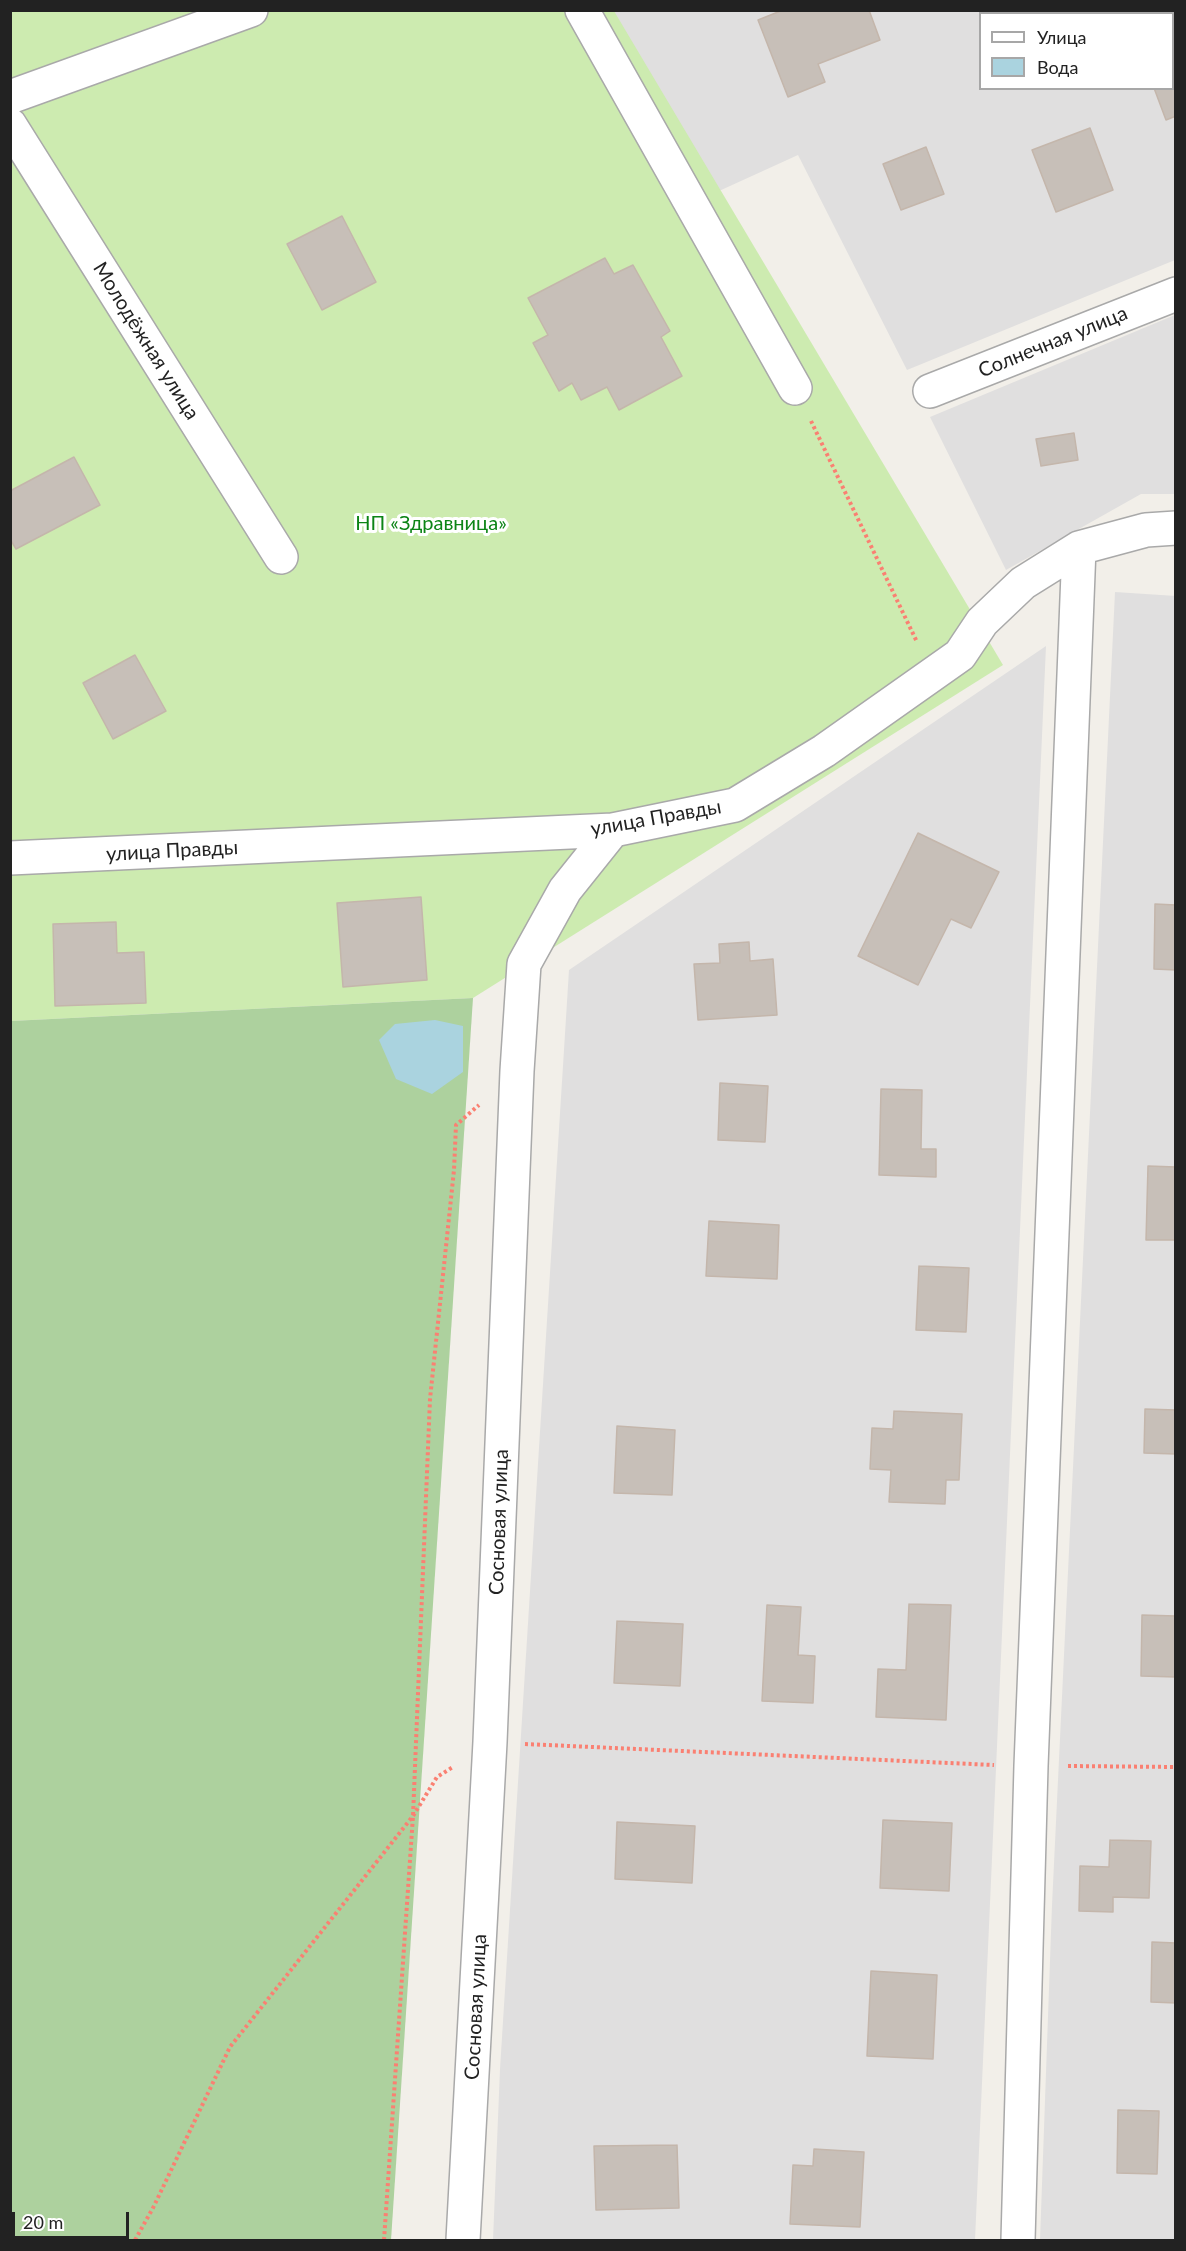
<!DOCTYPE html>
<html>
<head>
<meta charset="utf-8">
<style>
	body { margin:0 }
	#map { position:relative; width:1186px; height:2251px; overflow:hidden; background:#f2efe9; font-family:Lato,sans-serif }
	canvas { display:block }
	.frame { position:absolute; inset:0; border:12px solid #222; pointer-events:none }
	.legend { position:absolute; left:979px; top:12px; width:195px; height:78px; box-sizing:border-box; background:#fff; border:2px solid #a7a7a7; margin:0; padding:8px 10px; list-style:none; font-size:18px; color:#222 }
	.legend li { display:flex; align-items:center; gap:12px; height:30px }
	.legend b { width:30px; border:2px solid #a7a7a7 }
	.scale { position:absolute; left:12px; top:2212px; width:117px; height:27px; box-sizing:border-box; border:3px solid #222; border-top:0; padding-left:8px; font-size:18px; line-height:21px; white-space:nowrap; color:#222; -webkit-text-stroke:4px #fff; paint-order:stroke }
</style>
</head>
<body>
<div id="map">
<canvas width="1186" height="2251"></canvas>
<div class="frame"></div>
<ul class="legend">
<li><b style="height:8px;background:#fff"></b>Улица</li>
<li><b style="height:16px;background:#aad3df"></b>Вода</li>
</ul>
<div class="scale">20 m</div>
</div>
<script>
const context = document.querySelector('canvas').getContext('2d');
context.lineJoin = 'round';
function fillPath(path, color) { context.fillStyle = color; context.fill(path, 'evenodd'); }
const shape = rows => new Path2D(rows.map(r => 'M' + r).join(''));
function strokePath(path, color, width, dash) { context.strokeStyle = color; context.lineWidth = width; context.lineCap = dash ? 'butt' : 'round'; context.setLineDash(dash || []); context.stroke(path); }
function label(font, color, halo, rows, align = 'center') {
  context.font = font + ' Lato,sans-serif'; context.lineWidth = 6; context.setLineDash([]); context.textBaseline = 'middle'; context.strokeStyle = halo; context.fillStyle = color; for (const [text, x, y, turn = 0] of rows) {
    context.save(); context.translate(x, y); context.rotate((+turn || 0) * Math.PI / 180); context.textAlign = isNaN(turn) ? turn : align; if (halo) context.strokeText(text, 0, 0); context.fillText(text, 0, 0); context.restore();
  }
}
fillPath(shape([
	[611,11,1175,11,1175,260,907,370,798,155,719,191],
	[980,14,1172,14,1172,88,980,88],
	[1175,315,1175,494,1141,494,1006,570,930,417],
	[1115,592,1176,596,1176,2240,1040,2240,1052,1905],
	[1046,646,975,2240,493,2240,500,2069,569,970]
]), '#e0dfdf');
fillPath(shape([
	[11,11,614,11,1003,665,473,998,11,1021]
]), '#cdebb0');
fillPath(shape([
	[473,998,391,2240,11,2240,11,1021]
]), '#add19e');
fillPath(shape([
	[435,1020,463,1026,463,1072,432,1094,396,1079,379,1040,395,1024]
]), '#aad3df');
const building = shape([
	[783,10,869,10,880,40,818,64,825,82,788,97,758,20,783,10],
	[1176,38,1176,116,1166,120,1154,88,1172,88,1172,39,1176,38],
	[1090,128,1113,190,1056,212,1032,150,1090,128],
	[926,147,944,194,901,210,883,164,926,147],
	[342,216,376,282,322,310,287,244,342,216],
	[605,258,614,274,633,265,670,331,661,337,682,376,619,410,607,387,581,400,572,383,559,391,533,343,548,335,528,298,605,258],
	[1074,433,1078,460,1041,466,1036,439,1074,433],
	[74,457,100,505,16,549,10,539,10,491,74,457],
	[135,655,166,711,113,739,83,683,135,655],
	[918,833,999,872,971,928,951,919,918,985,858,956,918,833],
	[421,897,427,980,343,987,337,903,421,897],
	[1155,904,1176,905,1176,970,1154,969,1155,904],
	[116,922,117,953,144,952,146,1003,55,1006,53,924,116,922],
	[749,942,750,961,773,959,777,1015,698,1020,694,964,720,963,719,944,749,942],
	[720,1083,768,1086,765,1142,718,1140,720,1083],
	[881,1089,922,1090,921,1149,936,1149,936,1177,879,1175,881,1089],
	[1148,1166,1176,1167,1176,1240,1146,1240,1148,1166],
	[709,1221,779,1225,777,1279,706,1276,709,1221],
	[919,1266,969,1268,966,1332,916,1330,919,1266],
	[1145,1409,1176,1410,1176,1454,1144,1453,1145,1409],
	[894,1411,962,1414,959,1480,946,1480,945,1504,889,1502,891,1470,870,1469,872,1428,893,1429,894,1411],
	[617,1426,675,1430,672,1495,614,1493,617,1426],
	[909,1604,951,1605,946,1720,876,1717,878,1669,906,1670,909,1604],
	[767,1605,801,1607,798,1655,815,1656,813,1703,762,1701,767,1605],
	[1142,1615,1176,1616,1176,1677,1141,1676,1142,1615],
	[617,1621,683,1624,680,1686,614,1683,617,1621],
	[883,1820,952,1823,949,1891,880,1888,883,1820],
	[617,1822,695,1826,692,1883,615,1879,617,1822],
	[1110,1840,1151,1841,1149,1898,1113,1897,1113,1912,1079,1911,1080,1866,1109,1867,1110,1840],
	[1152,1942,1176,1943,1176,2003,1151,2002,1152,1942],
	[871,1971,937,1975,933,2059,867,2056,871,1971],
	[1118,2110,1159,2111,1157,2174,1117,2173,1118,2110],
	[677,2145,679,2208,596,2210,594,2146,677,2145],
	[814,2149,864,2152,860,2227,790,2224,793,2165,813,2166,814,2149]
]);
fillPath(building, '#c7bfb8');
strokePath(building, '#c4b6ab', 1.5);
const minor = shape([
	[582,10,795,388],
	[10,97,251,10],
	[10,125,281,557],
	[930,391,1176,294],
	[10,858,613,830,735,805,824,751,960,655,982,622,1023,583,1079,548,1146,530,1176,528],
	[463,2240,490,1742,517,1071,524,964,565,890,613,830],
	[1018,2240,1031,1766,1079,548]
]);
strokePath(minor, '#a9a9a9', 36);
strokePath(shape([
	[811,421,917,642],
	[525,1744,994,1765],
	[1068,1766,1176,1767],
	[135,2240,153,2208,230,2047,413,1816,437,1777,453,1767],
	[384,2240,413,1816,430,1399,454,1170,456,1125,479,1105]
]), '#fa8072', 4, [3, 3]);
strokePath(minor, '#fff', 33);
label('20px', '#222', '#fff', [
	["Молодёжная улица",146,341,58],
	["Солнечная улица",1053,342,-22],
	["улица Правды",656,818,-10],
	["улица Правды",172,851,-3],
	["Сосновая улица",499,1522,-88],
	["Сосновая улица",476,2007,-87]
]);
label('20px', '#0c8416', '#fff', [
	["НП «Здравница»",431,524]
]);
</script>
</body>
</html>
